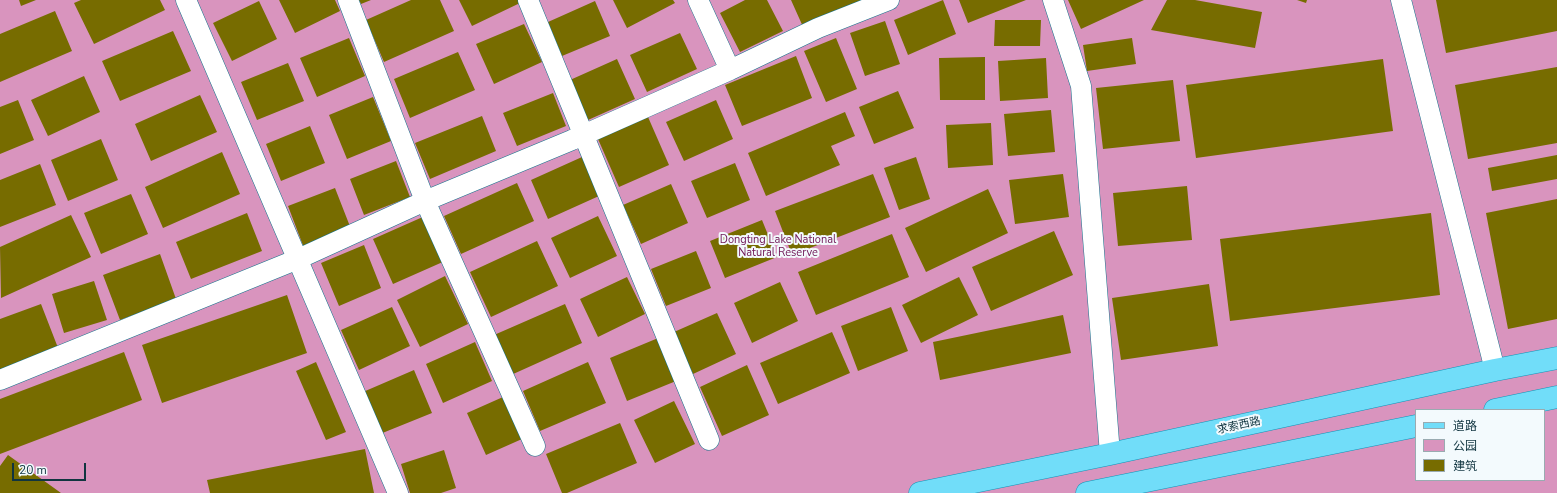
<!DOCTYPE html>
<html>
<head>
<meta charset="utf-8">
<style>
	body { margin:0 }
	#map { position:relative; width:1557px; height:493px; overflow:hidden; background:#a3e3fa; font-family:"Nunito Sans","Noto Sans SC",sans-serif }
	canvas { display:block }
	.legend { position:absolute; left:1415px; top:409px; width:130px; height:72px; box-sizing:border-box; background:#f3fafd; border:1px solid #99abb1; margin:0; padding:5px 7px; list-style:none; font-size:12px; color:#113540 }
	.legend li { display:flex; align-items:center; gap:8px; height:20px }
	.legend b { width:20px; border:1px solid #99abb1 }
	.scale { position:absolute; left:12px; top:463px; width:74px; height:18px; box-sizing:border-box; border:2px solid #113540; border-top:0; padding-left:5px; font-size:12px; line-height:14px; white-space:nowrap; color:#113540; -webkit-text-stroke:3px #f3fafd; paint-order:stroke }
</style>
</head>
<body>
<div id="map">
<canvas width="1557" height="493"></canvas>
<ul class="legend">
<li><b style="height:5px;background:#71ddf9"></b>道路</li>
<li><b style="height:11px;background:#d994be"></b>公园</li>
<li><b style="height:11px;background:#776c00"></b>建筑</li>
</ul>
<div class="scale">20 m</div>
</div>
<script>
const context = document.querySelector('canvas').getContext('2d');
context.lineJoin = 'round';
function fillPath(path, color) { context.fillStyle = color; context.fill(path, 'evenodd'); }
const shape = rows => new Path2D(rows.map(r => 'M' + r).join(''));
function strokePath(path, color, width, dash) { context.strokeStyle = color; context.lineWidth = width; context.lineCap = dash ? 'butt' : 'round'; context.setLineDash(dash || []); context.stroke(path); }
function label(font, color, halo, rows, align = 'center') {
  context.font = font + ' "Nunito Sans","Noto Sans SC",sans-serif'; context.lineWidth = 4; context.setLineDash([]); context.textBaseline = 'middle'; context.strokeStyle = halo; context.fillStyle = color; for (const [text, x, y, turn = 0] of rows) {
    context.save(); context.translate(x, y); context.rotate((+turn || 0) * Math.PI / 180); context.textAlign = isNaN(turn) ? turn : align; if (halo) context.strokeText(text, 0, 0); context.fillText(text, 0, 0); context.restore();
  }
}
fillPath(shape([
	[0,0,1557,0,1557,493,0,493],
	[1416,410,1544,410,1544,480,1416,480]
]), '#d994be');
fillPath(shape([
	[19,0,36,0,21,6],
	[81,0,160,0,165,10,94,44,74,3],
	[279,0,335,0,340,11,295,33],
	[359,0,371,0,361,4],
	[411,0,440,0,454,31,384,62,366,20],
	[459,0,519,0,520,3,472,26],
	[613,0,673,0,675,3,627,28],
	[745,0,767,0,783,31,740,52,720,13],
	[791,0,865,0,804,29],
	[943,0,956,34,908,55,894,20],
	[959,0,1026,0,968,23],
	[1068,0,1144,0,1081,29],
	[1167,0,1195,0,1262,12,1255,48,1151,30],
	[1297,0,1307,0,1306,3],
	[1436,0,1557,0,1557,31,1446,53],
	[259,1,277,39,232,61,213,23],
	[595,1,610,36,562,56,548,22],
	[55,11,72,51,0,82,0,34],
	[995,20,1041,20,1040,46,994,46],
	[885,21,900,64,865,76,850,33],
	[524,24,542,62,494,84,476,44],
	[173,31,191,71,120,101,102,61],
	[680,33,697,69,647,92,630,55],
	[349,38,365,76,317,97,300,58],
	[836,38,857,89,826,102,804,51],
	[1132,38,1136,64,1087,71,1083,45],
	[458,52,475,90,410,118,394,79],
	[796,56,812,98,742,126,725,85],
	[985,57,985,100,940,100,939,58],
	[1046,58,1048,98,1000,101,998,61],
	[617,59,635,99,588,120,570,80],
	[1383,59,1393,131,1196,158,1186,85],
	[288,63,304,101,257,120,241,82],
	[1557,67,1557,143,1468,159,1455,85],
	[84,76,100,112,48,136,31,100],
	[1173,80,1180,141,1103,149,1096,88],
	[898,91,914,128,874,144,859,107],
	[553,93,566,126,517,146,503,113],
	[200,95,217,132,151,161,135,124],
	[373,97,391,141,347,159,329,115],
	[18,100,34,140,0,154,0,107],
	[716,100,733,139,684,161,666,122],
	[1051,110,1055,152,1008,156,1004,114],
	[845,112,855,136,831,146,840,165,766,196,748,153],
	[482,116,496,151,430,179,415,143],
	[648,117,669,165,619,187,598,139],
	[991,123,993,165,948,168,946,125],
	[310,126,325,163,281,181,266,144],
	[101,139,118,180,68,201,51,160],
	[222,152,240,194,163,228,145,187],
	[1557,155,1557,179,1492,191,1488,168],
	[582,157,599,196,548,219,531,180],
	[916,157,930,199,899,210,884,168],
	[396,161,410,197,364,215,350,179],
	[735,163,750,200,707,218,691,181],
	[40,164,56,205,0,227,0,180],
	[873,174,890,217,792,255,775,211],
	[1063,174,1069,217,1015,224,1009,180],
	[517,183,534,221,461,254,444,216],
	[671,184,688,223,641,244,623,205],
	[1187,186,1192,240,1118,246,1113,193],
	[335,188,351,229,304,248,288,206],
	[988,189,1008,233,926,272,905,228],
	[131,194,148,234,101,254,84,213],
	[1557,199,1557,319,1508,329,1486,213],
	[247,213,262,251,191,279,176,242],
	[1431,213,1440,295,1230,321,1220,239],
	[71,215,91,257,1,298,0,247],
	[425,216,445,261,393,284,373,239],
	[598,216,617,256,570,278,551,238],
	[762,220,777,257,725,278,710,241],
	[1054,231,1073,275,991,311,972,267],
	[892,234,909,277,816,315,798,272],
	[537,241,558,286,491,317,470,272],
	[364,245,381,288,339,306,321,263],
	[696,251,711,288,666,306,651,269],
	[160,254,176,299,120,320,103,275],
	[445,276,468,324,420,347,397,300],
	[627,277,645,314,598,337,580,299],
	[959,277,978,315,921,343,902,305],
	[94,281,107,320,64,333,52,294],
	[780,282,798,321,752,343,734,303],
	[1209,284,1218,346,1121,360,1112,298],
	[287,295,307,353,162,403,142,345],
	[41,304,60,353,0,375,0,319],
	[565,304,582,343,511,375,494,335],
	[392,307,410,346,359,370,341,330],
	[891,307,908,351,858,371,841,326],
	[717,313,736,354,693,374,674,332],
	[1063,315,1071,353,940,380,933,342],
	[832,332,850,373,778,404,760,363],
	[663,336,681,379,627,401,610,358],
	[475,342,492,381,443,403,426,364],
	[124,352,142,400,0,454,0,399],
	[316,362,346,432,326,440,296,371],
	[588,362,606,403,540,431,523,391],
	[747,365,769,415,722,436,700,387],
	[414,370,432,413,380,434,363,392],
	[503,397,522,439,486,455,467,413],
	[674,401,695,444,655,463,634,420],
	[620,423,637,463,567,493,562,493,546,454],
	[365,449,374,493,210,493,207,480],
	[444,450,456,488,441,493,410,493,401,464],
	[8,455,61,493,0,493,0,466]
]), '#776c00');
const minor = shape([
	[186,0,398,493],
	[348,0,425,201,535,446],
	[528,0,709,440],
	[1053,0,1081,86,1110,454],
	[1401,0,1495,370],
	[730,70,818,28,889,0],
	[0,380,298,259,425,201,572,140,730,70,698,0]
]);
const primary = shape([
	[1495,410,1557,397],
	[920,493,1110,454,1495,370,1557,358],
	[1087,493,1416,426]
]);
strokePath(minor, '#16738d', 21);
strokePath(primary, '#1294b6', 23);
strokePath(minor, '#fff', 20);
strokePath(primary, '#71ddf9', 22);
label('11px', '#6f1455', '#f3fafd', [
	["Dongting Lake National",778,240],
	["Natural Reserve",778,253]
]);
label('11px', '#113540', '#f3fafd', [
	["求索西路",1239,426,-12]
]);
</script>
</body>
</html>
